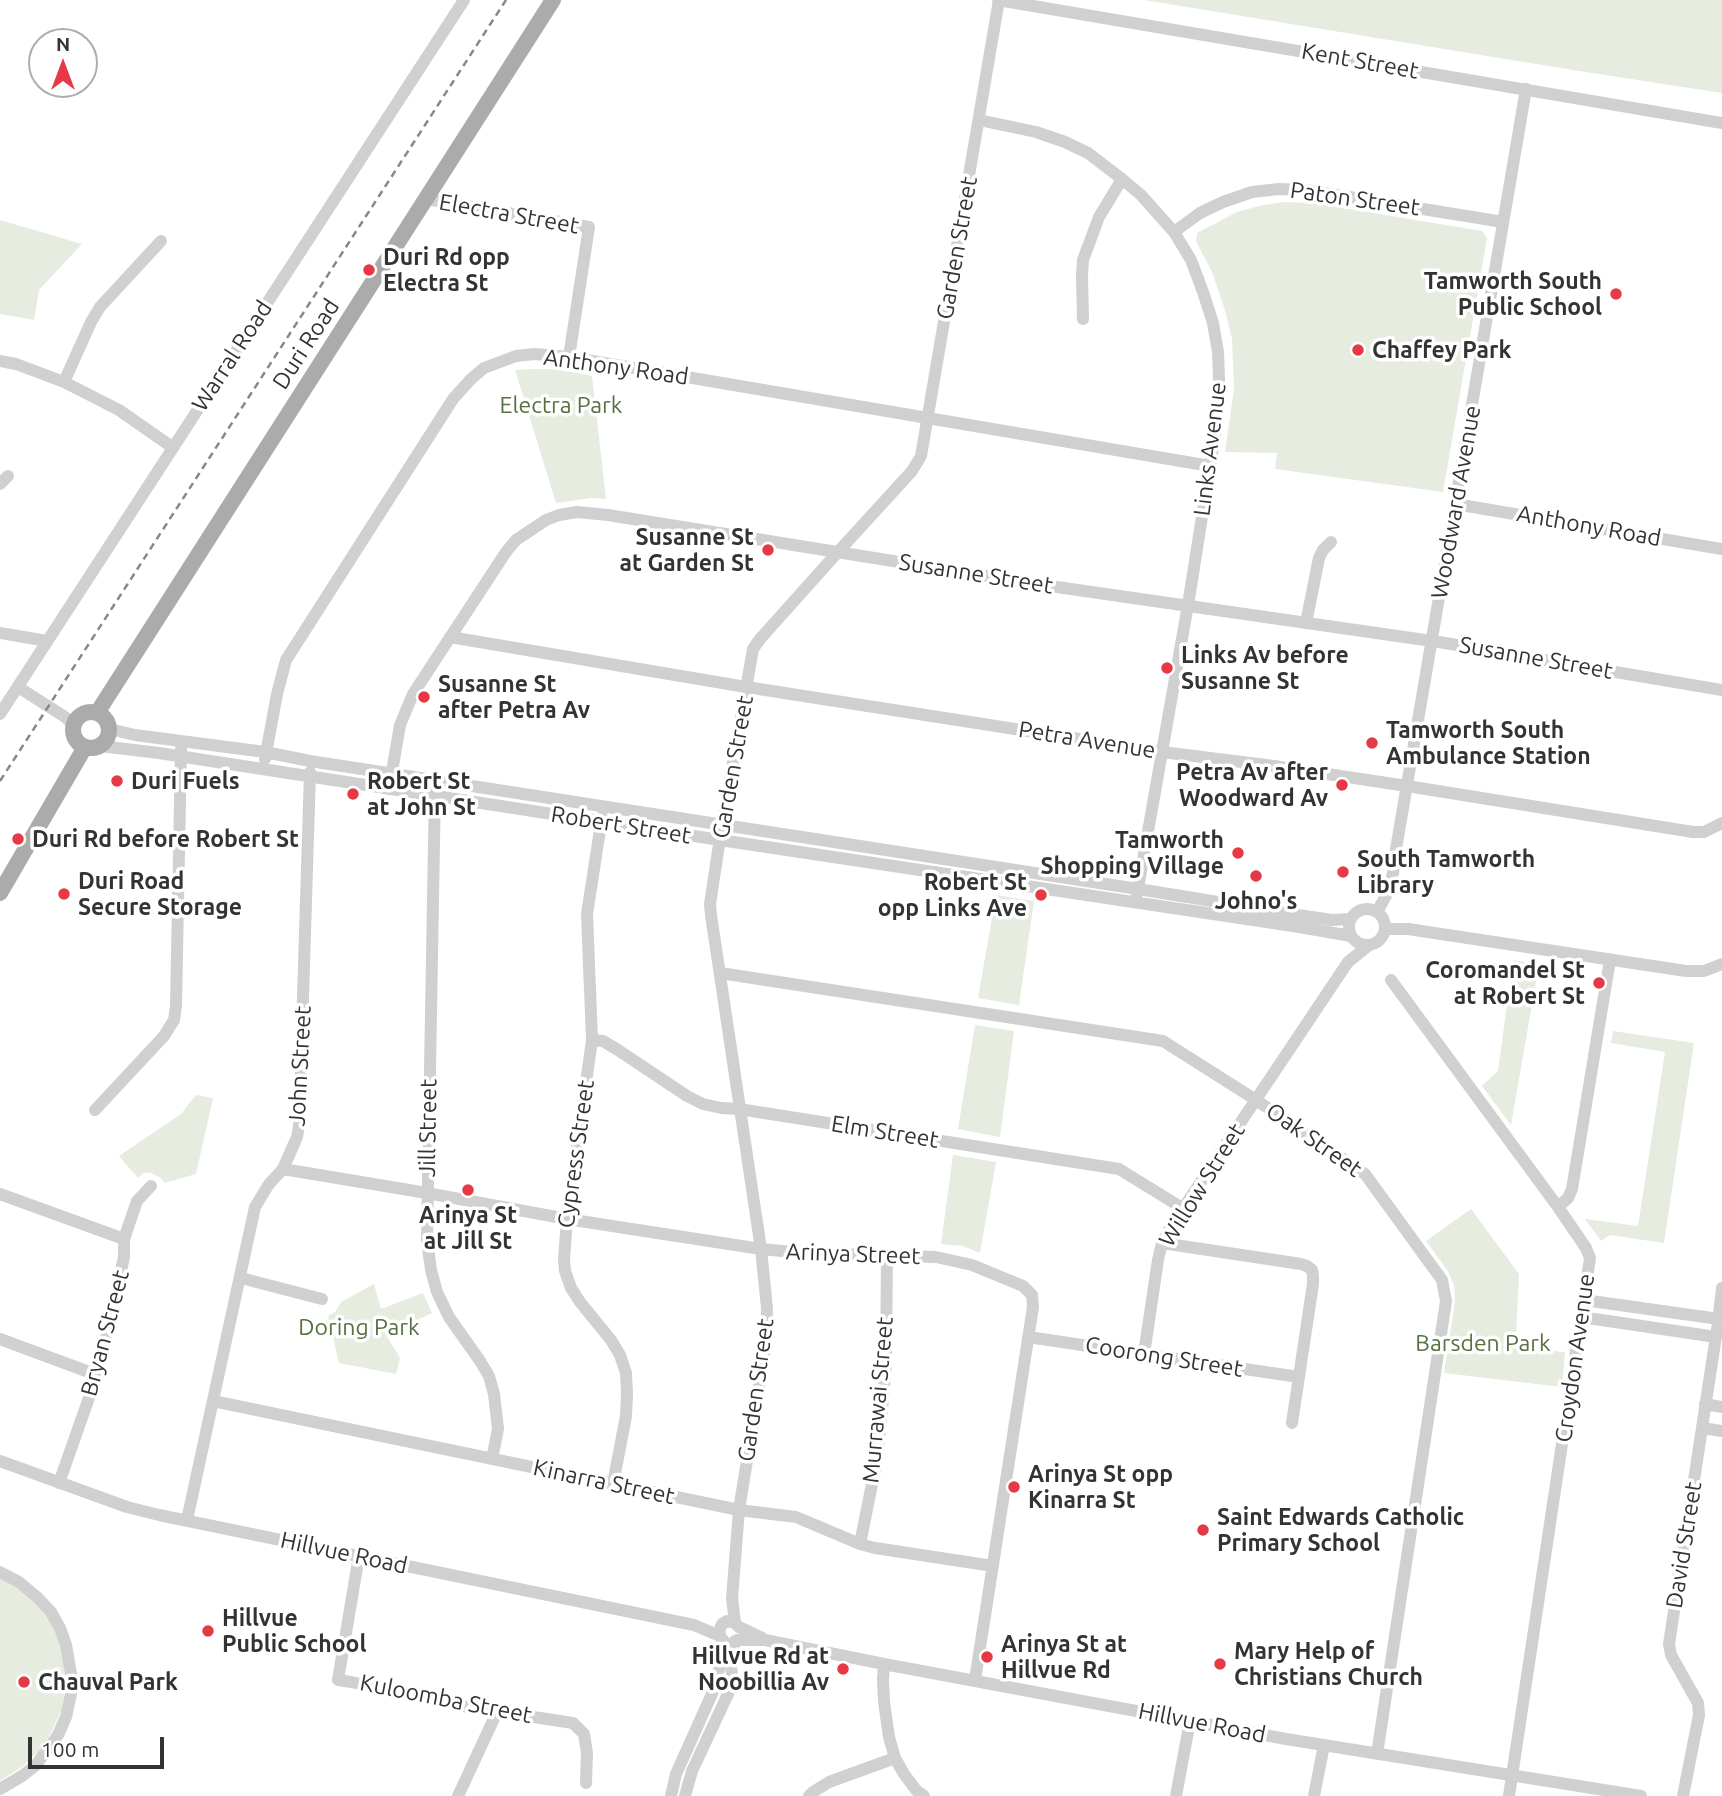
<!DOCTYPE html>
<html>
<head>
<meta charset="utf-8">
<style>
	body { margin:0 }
	#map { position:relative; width:1722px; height:1796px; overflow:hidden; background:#fff; font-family:Ubuntu,sans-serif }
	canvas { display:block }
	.north { position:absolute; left:28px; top:28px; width:70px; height:70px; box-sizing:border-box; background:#fff; border:2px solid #adadad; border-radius:50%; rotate:0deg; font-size:19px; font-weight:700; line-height:28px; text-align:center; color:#333 }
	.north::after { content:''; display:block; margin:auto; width:24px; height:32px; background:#e63946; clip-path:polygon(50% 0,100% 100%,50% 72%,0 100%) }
	.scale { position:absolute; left:28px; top:1737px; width:136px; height:32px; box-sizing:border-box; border:4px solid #333; border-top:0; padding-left:9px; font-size:21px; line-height:24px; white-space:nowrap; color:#333; -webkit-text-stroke:5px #fff; paint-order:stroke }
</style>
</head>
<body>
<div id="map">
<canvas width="1722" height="1796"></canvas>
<div class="north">N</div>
<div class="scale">100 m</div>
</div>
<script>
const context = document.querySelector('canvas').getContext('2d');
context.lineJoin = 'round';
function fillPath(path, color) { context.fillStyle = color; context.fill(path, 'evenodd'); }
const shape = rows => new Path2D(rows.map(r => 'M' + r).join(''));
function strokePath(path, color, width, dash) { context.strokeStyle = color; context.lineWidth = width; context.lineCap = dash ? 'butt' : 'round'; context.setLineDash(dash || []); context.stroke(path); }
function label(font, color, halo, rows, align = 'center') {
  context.font = font + ' Ubuntu,sans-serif'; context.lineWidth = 7; context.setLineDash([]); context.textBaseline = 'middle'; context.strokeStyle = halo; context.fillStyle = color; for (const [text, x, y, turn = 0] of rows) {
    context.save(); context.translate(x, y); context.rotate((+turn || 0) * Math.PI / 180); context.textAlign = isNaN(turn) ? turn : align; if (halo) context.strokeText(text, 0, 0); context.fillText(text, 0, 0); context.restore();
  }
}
fillPath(shape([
	[1144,0,1722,0,1722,93,1573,70],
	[1284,202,1313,203,1482,231,1487,238,1443,492,1275,469,1277,453,1225,452,1234,389,1232,339,1225,310,1212,272,1196,241,1197,233,1237,212,1259,206],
	[0,220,82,244,39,290,34,320,0,314],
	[535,369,555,369,592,376,606,499,591,498,556,503,515,370],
	[996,895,1034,901,1019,1005,978,998],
	[1513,960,1539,964,1511,1125,1482,1086,1498,1071],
	[975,1025,1014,1031,1000,1137,958,1129],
	[1613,1031,1694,1043,1664,1243,1610,1235,1601,1241,1585,1219,1638,1226,1665,1052,1611,1043],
	[196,1095,213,1098,196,1174,164,1183,161,1178,151,1173,144,1173,138,1178,119,1156,181,1114],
	[953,1155,996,1162,980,1253,963,1246,941,1244],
	[1471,1209,1519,1274,1516,1335,1533,1349,1565,1352,1562,1387,1444,1373,1455,1302,1454,1285,1448,1271,1426,1241],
	[374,1284,381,1309,423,1293,432,1313,386,1335,400,1358,396,1374,339,1363,328,1316,336,1311,341,1302],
	[0,1574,46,1610,62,1645,66,1683,62,1709,51,1733,39,1751,23,1766,0,1781]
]), '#e6ecdf');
strokePath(shape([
	[998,0,1722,123],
	[979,120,1036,132,1065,142,1088,153,1122,179,1141,195,1174,232,1191,260,1203,292,1213,323,1218,352,1219,380,1219,402,1216,428,1189,599,1137,894],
	[426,199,589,227,569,357],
	[1174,232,1200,213,1223,202,1252,192,1279,189,1306,190,1503,222],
	[1083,319,1082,276,1083,260,1099,217,1122,179],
	[0,361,16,364,64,382,119,410,172,447],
	[64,382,91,322,100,307,161,241],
	[0,484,8,476],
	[1455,504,1722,549],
	[1306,623,1319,558,1323,550,1331,542],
	[0,633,47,641],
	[450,637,746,687,1162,752,1274,766,1407,786,1693,832,1704,832,1722,823],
	[18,687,65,717,74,725],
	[0,714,464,0],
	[109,729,135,735,265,752,310,761,1138,889,1298,915,1332,920,1351,919],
	[100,746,159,753,720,840,1293,926,1351,936],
	[265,759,277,694,286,660,453,399,471,379,484,368,516,356,534,354,569,357,1210,466],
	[435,787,427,1240,431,1270,437,1292,449,1317,480,1361,489,1376,494,1394,498,1429,492,1459],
	[389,789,400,725,413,694,506,552,516,540,546,520,559,515,577,512,608,515,1029,583,1439,642,1722,690],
	[602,817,587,914,592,1040,567,1219,564,1260,565,1271,571,1288,580,1302,611,1340,620,1355,626,1373,627,1394,626,1416,613,1484],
	'1349 927a18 18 0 1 1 36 0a18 18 0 1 1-36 0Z',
	[1377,912,1388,892,1393,873,1396,849,1526,89],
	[1386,929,1408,929,1686,971,1704,971,1722,964],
	[720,973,1163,1041,1256,1100,1365,1174,1442,1280,1446,1301,1377,1754],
	[1391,980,1558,1207,1586,1248,1590,1258,1509,1796],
	[592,1040,603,1041,618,1050,687,1096,703,1104,721,1108,739,1109,1119,1169,1184,1209],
	[95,1110,164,1036,174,1020,176,1006,181,749],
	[283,1169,427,1193,567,1219,761,1249,804,1253,936,1257,972,1265,1023,1286,1032,1295,1033,1307,975,1680],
	[0,1194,124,1239],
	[1558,1207,1568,1198,1572,1189,1610,960],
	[1162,1243,1301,1264,1307,1266,1312,1270,1313,1276,1313,1284,1292,1423],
	[241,1278,322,1299],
	[1584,1300,1719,1319],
	[1581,1317,1716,1337],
	[1028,1337,1299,1377],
	[0,1339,97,1375],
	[1144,1354,1158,1260,1162,1243,1170,1228,1348,962,1368,946],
	[213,1401,739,1510,796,1517,860,1544,875,1548,993,1566],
	[1705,1404,1722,1407],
	[1702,1428,1722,1431],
	[0,1461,127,1507,159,1515,694,1625,720,1636],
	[59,1483,97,1375,103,1352,124,1257,124,1239,137,1201,151,1186],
	[187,1520,255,1207,269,1184,283,1169,297,1137,299,1126,310,772],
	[860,1544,877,1459,882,1409,886,1363,887,1255],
	[359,1556,338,1680,351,1682,468,1707,573,1723,584,1734,587,1753,586,1783],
	[0,1572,19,1582,38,1598,51,1612,60,1628,66,1645,72,1679,71,1694,66,1717,58,1735,36,1765,22,1776,0,1789],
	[735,1623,732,1598,739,1510,766,1343,767,1308,761,1249,711,915,710,904,722,825,753,649,760,639,837,553,912,471,921,456,999,0],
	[737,1640,765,1640,884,1664,1286,1739,1641,1796],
	[724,1641,721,1638,719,1631,722,1624,727,1621,735,1623,739,1627,762,1638],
	[884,1664,883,1680,884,1702,889,1737,895,1758,904,1774,916,1790,924,1796],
	[458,1796,497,1712],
	[671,1796,676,1774,715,1687,723,1651,723,1640],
	[685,1796,692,1771,729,1692,732,1676,731,1664,735,1641],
	[809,1796,813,1792,829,1782,895,1758],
	[1176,1796,1190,1721],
	[1314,1796,1324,1745],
	[1683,1796,1699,1715,1698,1703,1671,1655,1669,1644,1718,1323,1722,1288]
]), '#d0d0d0', 12);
strokePath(shape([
	'73 730a18 18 0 1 1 36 0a18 18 0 1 1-36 0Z',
	[97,713,553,0],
	[0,893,85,747]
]), '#ababab', 16);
strokePath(shape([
	[0,781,506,0]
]), '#888', 2.5, [7, 5]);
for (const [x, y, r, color] of [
	[369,270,7,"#e63946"],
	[1616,294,7,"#e63946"],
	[1358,350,7,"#e63946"],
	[768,550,7,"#e63946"],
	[1167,668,7,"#e63946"],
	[424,697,7,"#e63946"],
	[1372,743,7,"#e63946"],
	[117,781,7,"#e63946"],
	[1342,785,7,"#e63946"],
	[353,794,7,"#e63946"],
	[18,839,7,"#e63946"],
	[1238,853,7,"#e63946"],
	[1343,872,7,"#e63946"],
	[1256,876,7,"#e63946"],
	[64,894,7,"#e63946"],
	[1041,895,7,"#e63946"],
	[1599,983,7,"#e63946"],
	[468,1190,7,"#e63946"],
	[1014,1487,7,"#e63946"],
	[1203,1530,7,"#e63946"],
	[208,1631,7,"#e63946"],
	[987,1657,7,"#e63946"],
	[1220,1664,7,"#e63946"],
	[843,1669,7,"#e63946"],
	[24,1682,7,"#e63946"]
]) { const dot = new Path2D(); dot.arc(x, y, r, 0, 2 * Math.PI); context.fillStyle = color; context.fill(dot); strokePath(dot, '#fff', 2.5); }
label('23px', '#333', '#fff', [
	["Kent Street",1360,61,10],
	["Paton Street",1355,199,8],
	["Electra Street",509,214,10],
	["Garden Street",957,248,-80],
	["Duri Road",306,344,-57],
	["Warral Road",232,356,-57],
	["Anthony Road",616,367,8],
	["Links Avenue",1210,449,-83],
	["Woodward Avenue",1456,502,-80],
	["Anthony Road",1589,526,10],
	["Susanne Street",976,574,9],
	["Susanne Street",1536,658,10],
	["Petra Avenue",1087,740,9],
	["Garden Street",733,767,-80],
	["Robert Street",621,825,9],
	["John Street",300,1066,-87],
	["Jill Street",428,1128,-89],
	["Elm Street",885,1132,9],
	["Oak Street",1314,1140,35],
	["Cypress Street",576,1154,-82],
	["Willow Street",1202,1185,-58],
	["Arinya Street",853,1254,2],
	["Bryan Street",105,1333,-75],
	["Coorong Street",1164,1357,9],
	["Croydon Avenue",1575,1358,-82],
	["Garden Street",756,1390,-82],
	["Murrawai Street",878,1400,-85],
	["Kinarra Street",604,1482,12],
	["David Street",1684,1545,-81],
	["Hillvue Road",344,1553,12],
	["Kuloomba Street",446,1699,11],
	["Hillvue Road",1202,1723,11]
]);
label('bold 23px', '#333', '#fff', [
	["Duri Rd opp",383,257],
	["Electra St",383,283],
	["Tamworth South",1602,281,"right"],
	["Public School",1602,307,"right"],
	["Chaffey Park",1372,350],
	["Susanne St",754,537,"right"],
	["at Garden St",754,563,"right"],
	["Links Av before",1181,655],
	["Susanne St",1181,681],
	["Susanne St",438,684],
	["after Petra Av",438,710],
	["Tamworth South",1386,730],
	["Ambulance Station",1386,756],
	["Petra Av after",1328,772,"right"],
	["Woodward Av",1328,798,"right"],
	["Duri Fuels",131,781],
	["Robert St",367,781],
	["at John St",367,807],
	["Duri Rd before Robert St",32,839],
	["Tamworth",1224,840,"right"],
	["Shopping Village",1224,866,"right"],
	["South Tamworth",1357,859],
	["Library",1357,885],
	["Duri Road",78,881],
	["Secure Storage",78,907],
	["Robert St",1027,882,"right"],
	["opp Links Ave",1027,908,"right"],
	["Johno's",1256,901,"center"],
	["Coromandel St",1585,970,"right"],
	["at Robert St",1585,996,"right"],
	["Arinya St",468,1215,"center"],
	["at Jill St",468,1241,"center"],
	["Arinya St opp",1028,1474],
	["Kinarra St",1028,1500],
	["Saint Edwards Catholic",1217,1517],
	["Primary School",1217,1543],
	["Hillvue",222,1618],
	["Public School",222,1644],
	["Arinya St at",1001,1644],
	["Hillvue Rd",1001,1670],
	["Mary Help of",1234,1651],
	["Christians Church",1234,1677],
	["Hillvue Rd at",829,1656,"right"],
	["Noobillia Av",829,1682,"right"],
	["Chauval Park",38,1682]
], 'left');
label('23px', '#56703f', '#fff', [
	["Electra Park",561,405],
	["Doring Park",359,1327],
	["Barsden Park",1483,1343]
]);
</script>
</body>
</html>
